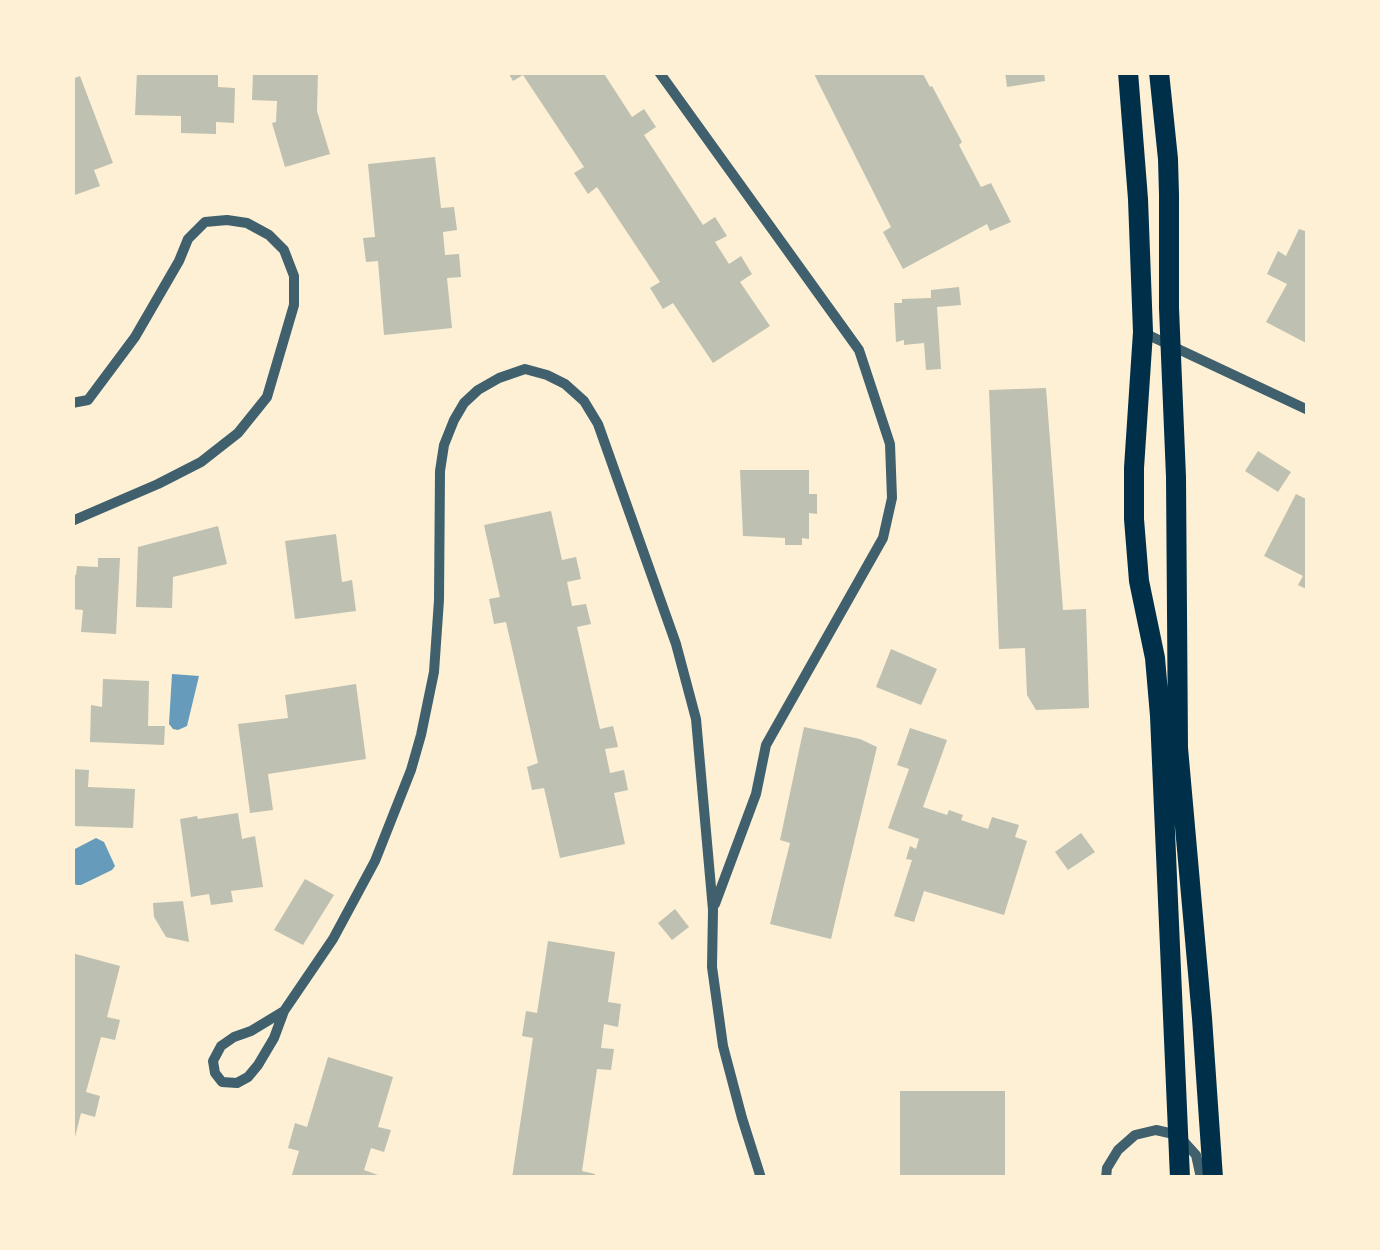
<!DOCTYPE html>
<html>
<head>
<meta charset="utf-8">
<style>
	body { margin:0 }
	#map { position:relative; width:1380px; height:1250px; overflow:hidden; background:#fdf0d5; font-family:"Golos Text",sans-serif }
	canvas { display:block }
	.frame { position:absolute; inset:0; border:75px solid #fdf0d5; pointer-events:none }
</style>
</head>
<body>
<div id="map">
<canvas width="1380" height="1250"></canvas>
<div class="frame"></div>
</div>
<script>
const context = document.querySelector('canvas').getContext('2d');
context.lineJoin = 'round';
function fillPath(path, color) { context.fillStyle = color; context.fill(path, 'evenodd'); }
const shape = rows => new Path2D(rows.map(r => 'M' + r).join(''));
function strokePath(path, color, width, dash) { context.strokeStyle = color; context.lineWidth = width; context.lineCap = dash ? 'butt' : 'round'; context.setLineDash(dash || []); context.stroke(path); }
fillPath(shape([
	[172,674,199,676,187,726,178,730,173,729,169,724],
	[96,838,104,842,115,866,112,870,81,885,76,885,73,881,73,850]
]), '#669bbc');
fillPath(shape([
	[137,72,218,72,218,87,235,88,234,123,216,122,216,134,181,133,181,116,135,115],
	[253,72,318,72,317,111,330,154,285,167,272,123,276,122,277,101,252,100],
	[508,72,603,72,632,117,644,109,656,127,644,135,703,225,715,217,727,236,715,242,729,264,741,256,752,274,740,282,770,326,713,363,673,303,663,309,650,288,660,282,597,187,588,194,574,173,584,167,523,75,513,81],
	[813,72,922,72,930,87,932,86,962,142,959,145,981,187,991,183,1011,222,990,231,987,224,903,269,883,232,891,227],
	[1005,72,1044,72,1045,81,1007,87],
	[80,76,113,163,94,170,100,186,72,196,72,79],
	[435,157,441,208,454,207,457,230,443,232,445,255,459,254,461,277,447,278,452,328,384,335,378,261,366,262,363,238,375,237,368,164],
	[1299,229,1308,232,1308,344,1266,322,1287,284,1267,274,1278,251,1286,256],
	[959,287,961,305,937,307,941,369,926,370,924,343,904,345,904,340,896,342,894,303,902,303,902,299,931,298,931,290],
	[1046,388,1063,610,1086,609,1089,708,1036,710,1027,695,1025,648,999,649,989,390],
	[1258,451,1291,472,1278,492,1245,471],
	[740,470,809,470,809,494,817,494,817,514,809,513,809,539,802,538,802,545,785,545,785,538,743,536],
	[1296,494,1308,500,1308,590,1298,585,1303,576,1264,556],
	[551,511,562,560,576,557,581,579,567,582,572,606,586,604,591,624,577,627,600,729,613,726,618,747,605,749,610,773,624,770,628,790,614,793,625,844,560,858,544,788,532,790,527,767,538,763,506,622,494,624,489,599,500,597,484,525],
	[218,526,227,564,173,577,172,608,136,607,138,547],
	[336,534,342,582,352,580,356,611,295,619,285,541],
	[98,558,120,558,116,634,81,632,83,610,72,609,72,575,76,575,77,566,98,567],
	[891,649,937,669,921,705,876,687],
	[103,679,149,681,148,726,165,726,164,745,90,742,91,705,102,707],
	[356,684,366,759,268,774,273,810,250,813,238,724,288,718,285,695],
	[804,727,860,739,877,747,831,939,770,924,790,843,780,840],
	[910,728,947,740,923,807,947,815,949,810,963,815,961,820,988,829,992,817,1019,825,1015,837,1027,841,1004,915,924,891,914,922,894,916,912,860,906,859,910,846,916,849,919,839,888,828,909,769,897,765],
	[72,769,89,770,88,787,135,789,133,828,72,826],
	[238,813,242,839,255,836,263,887,231,891,233,902,211,905,209,894,191,897,180,819,197,816,198,819],
	[1081,833,1095,852,1068,870,1055,852],
	[305,879,334,895,303,945,274,930],
	[183,901,189,942,166,937,154,917,153,903],
	[675,909,689,927,672,940,658,923],
	[548,941,615,952,608,1002,621,1004,618,1027,604,1024,601,1048,614,1049,611,1070,597,1069,582,1171,595,1174,595,1178,512,1178,533,1038,522,1036,526,1011,537,1013],
	[72,953,120,966,107,1017,120,1020,115,1040,101,1037,86,1092,100,1096,95,1117,81,1113,74,1141],
	[328,1057,393,1077,378,1127,391,1130,384,1152,371,1148,364,1170,378,1175,377,1178,291,1178,299,1151,288,1148,295,1123,307,1127],
	[900,1091,1005,1091,1005,1178,900,1178]
]), '#bec0b2');
strokePath(shape([
	[659,72,859,350,890,444,892,498,883,538,766,745,756,794,715,904],
	[1144,333,1308,410],
	[72,403,88,400,135,337,179,261,188,239,205,222,227,220,247,223,269,235,284,250,294,276,294,305,267,397,238,433,201,462,158,484,72,521],
	[284,1011,251,1031,234,1037,221,1046,213,1061,215,1073,222,1082,237,1083,248,1077,258,1065,274,1038,284,1011,333,939,375,861,411,770,421,735,434,672,439,600,440,471,444,445,454,420,464,403,478,390,499,378,525,369,547,375,565,384,584,401,598,424,676,644,696,719,713,910,712,967,723,1046,742,1118,761,1178],
	[1106,1178,1107,1168,1118,1150,1135,1135,1156,1130,1178,1135,1196,1155,1201,1178]
]), '#3f606c', 10);
strokePath(shape([
	[1128,72,1138,199,1143,332,1134,468,1134,519,1139,581,1155,658,1160,716,1180,1178],
	[1159,72,1168,159,1169,195,1169,308,1176,477,1178,748,1202,1018,1213,1178]
]), '#003049', 20);
</script>
</body>
</html>
